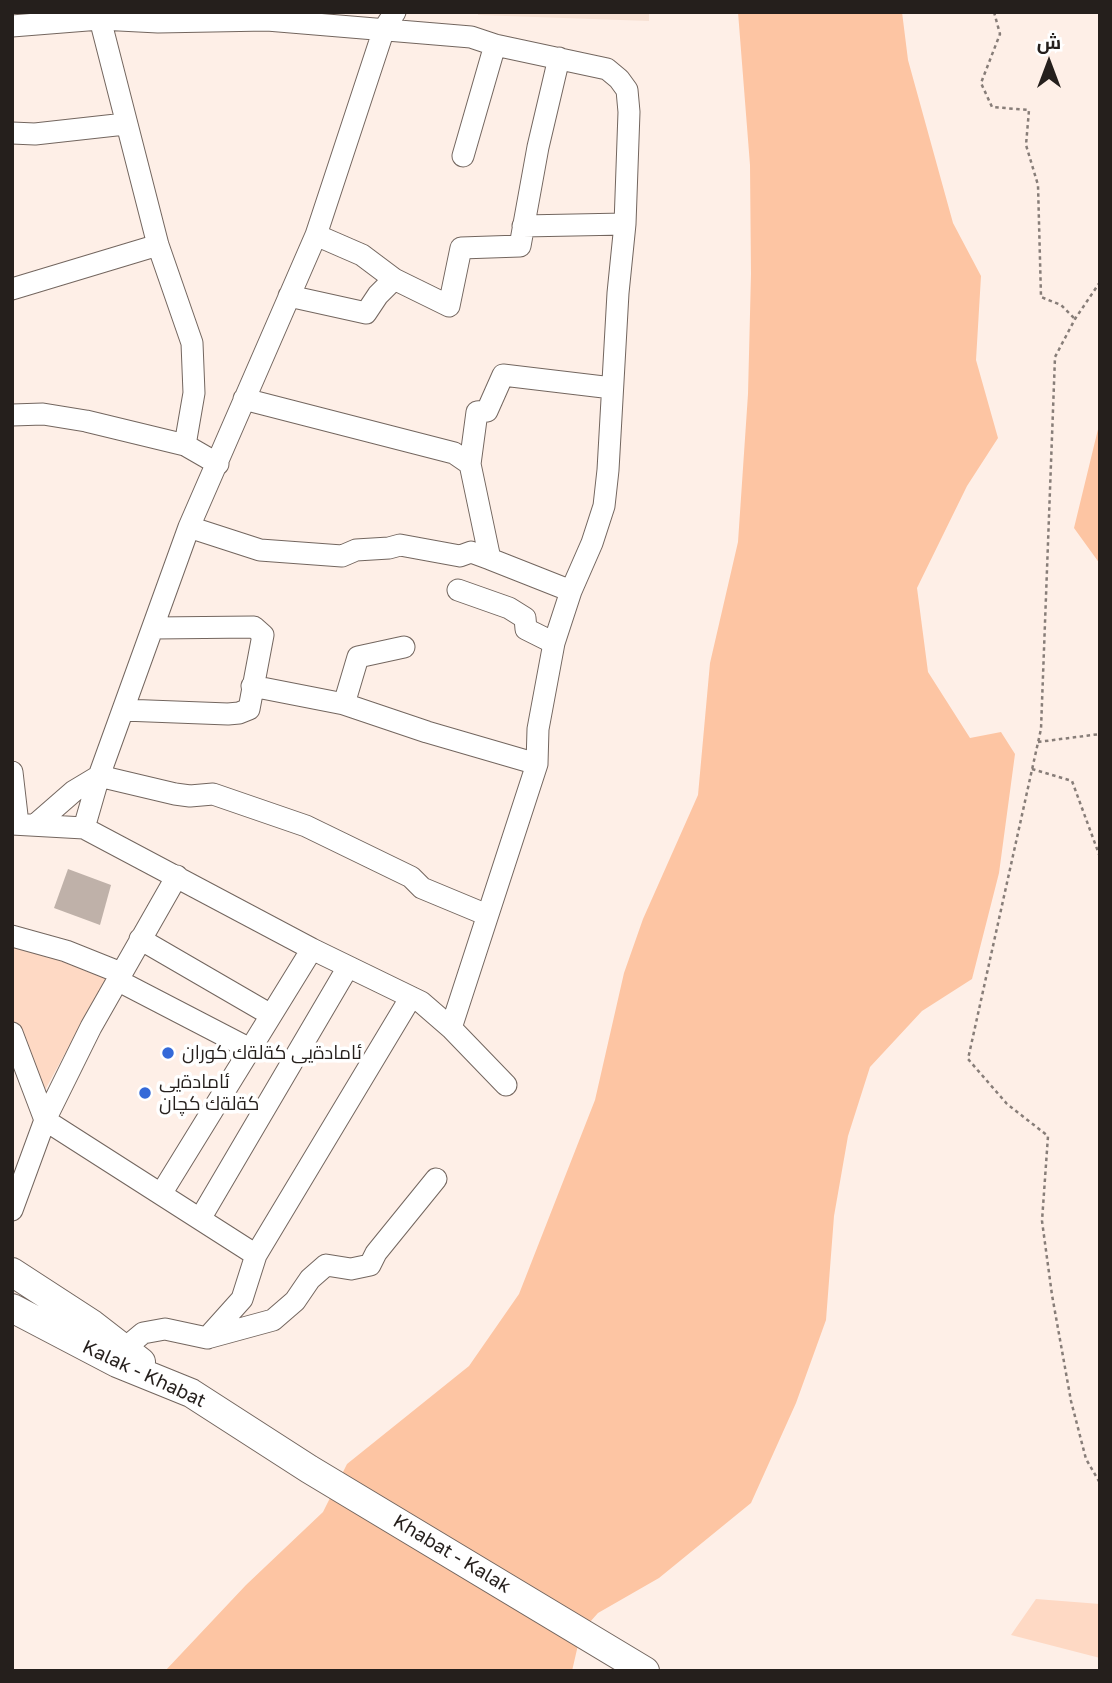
<!DOCTYPE html>
<html>
<head>
<meta charset="utf-8">
<style>
	body { margin:0 }
	#map { position:relative; width:1112px; height:1683px; overflow:hidden; background:#feefe7; font-family:"Golos Text",Cairo,sans-serif }
	canvas { display:block }
	.frame { position:absolute; inset:0; border:14px solid #251f1c; pointer-events:none }
	.north { position:absolute; left:1014px; top:28px; width:70px; height:70px; -webkit-text-stroke:5px #fff; paint-order:stroke; rotate:0deg; font-size:19px; font-weight:700; line-height:28px; text-align:center; color:#251f1c }
	.north::after { content:''; display:block; margin:auto; width:24px; height:32px; background:#251f1c; clip-path:polygon(50% 0,100% 100%,50% 72%,0 100%) }
</style>
</head>
<body>
<div id="map">
<canvas width="1112" height="1683"></canvas>
<div class="frame"></div>
<div class="north">ش</div>
</div>
<script>
const context = document.querySelector('canvas').getContext('2d');
context.lineJoin = 'round';
function fillPath(path, color) { context.fillStyle = color; context.fill(path, 'evenodd'); }
const shape = rows => new Path2D(rows.map(r => 'M' + r).join(''));
function strokePath(path, color, width, dash) { context.strokeStyle = color; context.lineWidth = width; context.lineCap = dash ? 'butt' : 'round'; context.setLineDash(dash || []); context.stroke(path); }
function label(font, color, halo, rows, align = 'center') {
  context.font = font + ' "Golos Text",Cairo,sans-serif'; context.lineWidth = 7; context.setLineDash([]); context.textBaseline = 'middle'; context.strokeStyle = halo; context.fillStyle = color; for (const [text, x, y, turn = 0] of rows) {
    context.save(); context.translate(x, y); context.rotate((+turn || 0) * Math.PI / 180); context.textAlign = isNaN(turn) ? turn : align; if (halo) context.strokeText(text, 0, 0); context.fillText(text, 0, 0); context.restore();
  }
}
fillPath(shape([
	[478,12,649,12,649,21,478,15]
]), '#f7e1d4');
fillPath(shape([
	[12,944,108,975,39,1101,12,1030],
	[1036,1599,1100,1604,1100,1658,1011,1635]
]), '#fed9c4');
fillPath(shape([
	[738,12,902,12,908,60,953,223,981,276,976,360,998,438,967,486,917,588,928,672,970,738,1001,732,1015,754,999,873,972,979,922,1011,870,1067,848,1136,834,1216,826,1320,796,1403,751,1503,659,1578,598,1613,581,1632,572,1671,165,1671,246,1585,323,1512,347,1464,469,1366,519,1294,595,1100,624,973,643,919,698,795,710,663,738,542,748,394,751,274,750,165],
	[1100,421,1100,564,1074,528]
]), '#fdc5a3');
fillPath(shape([
	[68,869,111,885,100,925,54,908]
]), '#bfb1a9');
const minor = shape([
	[100,19,158,245,192,343,194,393,185,445],
	[12,26,100,19,158,22,267,20,471,37,495,45,607,69,619,79,627,90,629,112,625,224,618,293,608,470,604,506,592,543,571,591,554,643,538,729,537,764,451,1028],
	[12,133,35,134,125,124],
	[463,156,495,45],
	[523,226,625,224],
	[316,235,362,255,394,279,449,306,461,248,520,246,538,147,559,58],
	[12,289,158,245],
	[289,296,366,313,378,295,394,279],
	[244,399,454,453,470,464,490,559,571,591],
	[12,415,43,414,86,421,185,445,218,464],
	[470,464,477,412,487,411,503,375,612,388],
	[189,527,260,550,342,556,356,550,389,548,400,545,460,556,471,552,490,559],
	[458,590,509,608,525,618,526,629,554,643],
	[252,686,344,704,427,732,537,764],
	[344,704,358,657,404,647],
	[123,710,228,714,239,713,249,709,263,635,254,627,154,628],
	[12,772,18,824],
	[12,824,84,828,99,776,189,527,316,235,384,29,395,12],
	[35,825,74,791,99,776,175,794,190,796,213,794,306,826,411,877,422,888,487,915],
	[84,828,312,949,421,1002,451,1028,506,1085],
	[12,936,66,951,121,973],
	[140,939,271,1015],
	[117,980,250,1049],
	[12,1033,45,1120,256,1255],
	[161,1194,312,949],
	[12,1210,45,1120,91,1027,177,876],
	[200,1219,348,967],
	[207,1338,273,1320,295,1301,310,1279,326,1265,351,1269,370,1265,376,1253,436,1179],
	[125,1348,143,1333,165,1329,207,1338,242,1299,256,1255,411,997]
]);
const major = shape([
	[12,1272,92,1324,141,1362],
	[12,1308,117,1363,191,1393,309,1469,645,1671]
]);
strokePath(minor, '#73665f', 23);
strokePath(major, '#73665f', 30);
strokePath(shape([
	[994,12,1000,34,981,83,992,107,1029,110,1026,145,1038,185,1041,297,1061,305,1075,319],
	[1100,282,1075,319,1055,357,1041,729,968,1059,1007,1104,1048,1136,1042,1221,1052,1295,1071,1401,1086,1459,1100,1483],
	[1038,742,1100,734],
	[1032,769,1072,781,1100,857]
]), '#877d78', 2.5, [3.5, 3.5]);
strokePath(minor, '#fff', 21);
strokePath(major, '#fff', 28);
for (const [x, y, r, color] of [
	[168,1053,7,"#3469d8"],
	[145,1093,7,"#3469d8"]
]) { const dot = new Path2D(); dot.arc(x, y, r, 0, 2 * Math.PI); context.fillStyle = color; context.fill(dot); strokePath(dot, '#fff', 2.5); }
label('19px', '#251f1c', '#fff', [
	["ئامادةيى كةلةك كوران",182,1053],
	["ئامادةيى",159,1082],
	["كةلةك كچان",159,1104]
], 'left');
label('19px', '#251f1c', '#fff', [
	["Kalak - Khabat",144,1374,25],
	["Khabat - Kalak",452,1554,31]
]);
</script>
</body>
</html>
